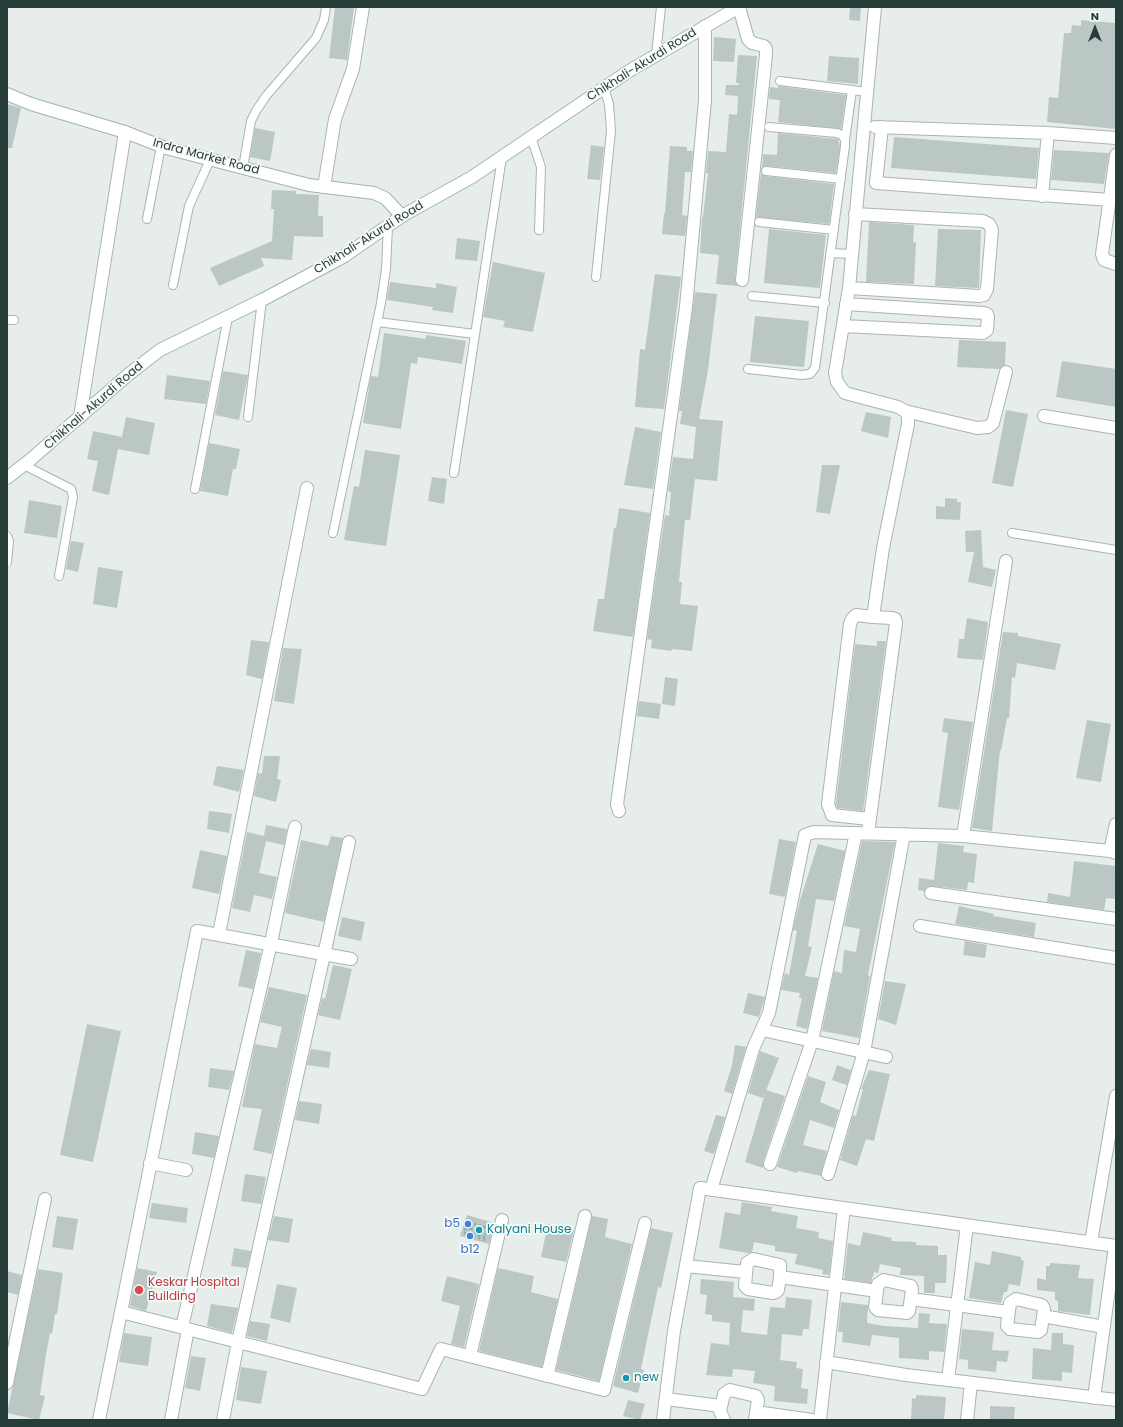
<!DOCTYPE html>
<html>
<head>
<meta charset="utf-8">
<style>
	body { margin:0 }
	#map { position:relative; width:1123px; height:1427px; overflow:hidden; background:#e6edea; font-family:Poppins,sans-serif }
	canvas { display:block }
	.frame { position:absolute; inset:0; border:8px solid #273d39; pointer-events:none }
	.north { position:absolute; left:1075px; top:8px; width:40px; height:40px; -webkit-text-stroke:3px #f6faf8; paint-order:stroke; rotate:0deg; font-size:11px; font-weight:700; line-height:16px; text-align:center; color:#273d39 }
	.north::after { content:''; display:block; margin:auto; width:14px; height:18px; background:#273d39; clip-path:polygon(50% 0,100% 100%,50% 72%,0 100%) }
</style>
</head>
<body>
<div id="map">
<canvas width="1123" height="1427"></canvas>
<div class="frame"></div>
<div class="north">N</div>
</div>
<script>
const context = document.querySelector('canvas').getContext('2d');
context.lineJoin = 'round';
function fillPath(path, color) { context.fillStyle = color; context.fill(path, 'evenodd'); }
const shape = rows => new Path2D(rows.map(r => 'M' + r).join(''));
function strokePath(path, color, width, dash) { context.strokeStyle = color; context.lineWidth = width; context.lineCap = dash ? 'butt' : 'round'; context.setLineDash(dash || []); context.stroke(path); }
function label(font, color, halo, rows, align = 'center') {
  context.font = font + ' Poppins,sans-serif'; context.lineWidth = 3.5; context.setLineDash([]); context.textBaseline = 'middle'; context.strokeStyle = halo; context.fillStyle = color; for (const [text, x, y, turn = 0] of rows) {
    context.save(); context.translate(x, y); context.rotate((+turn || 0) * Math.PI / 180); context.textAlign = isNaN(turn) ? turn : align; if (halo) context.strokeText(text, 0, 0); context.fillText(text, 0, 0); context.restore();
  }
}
fillPath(shape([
	[335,7,354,7,347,60,329,58],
	[850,7,861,7,860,21,849,20],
	[1081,20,1116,23,1116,129,1047,122,1049,97,1058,98,1064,33,1071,33,1072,25,1081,26],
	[714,37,736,39,734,62,713,61],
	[738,55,757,56,735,279,738,286,716,284,719,255,700,253,702,217,703,217,708,173,706,173,708,151,726,152,729,114,737,115,738,96,725,95,726,85,739,85,739,83,736,83],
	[829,56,859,58,858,84,827,81],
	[778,86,846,95,841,129,778,122,780,100,769,99,770,87,778,88],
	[7,104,21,108,12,148,7,148],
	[255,128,275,132,270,161,250,157],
	[778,133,838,139,840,146,836,173,767,166,762,168,763,154,777,155],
	[894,137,1039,148,1036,179,891,168],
	[591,145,604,147,600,180,587,179],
	[670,146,687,147,687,151,693,151,691,172,685,172,682,215,687,216,685,236,662,234,664,213,665,213],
	[1054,150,1109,153,1104,184,1051,180],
	[761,173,765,176,834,184,829,224,756,217],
	[272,190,296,191,296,194,319,195,318,216,323,216,323,237,294,236,292,260,261,258,264,266,219,286,210,268,272,241,274,209,271,209],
	[869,222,914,225,913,242,916,243,914,284,866,282],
	[769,229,826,235,820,288,764,283],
	[938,229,981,230,979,288,935,286],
	[457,238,480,241,477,261,455,259],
	[493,262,545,273,533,332,503,327,505,321,483,317],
	[655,274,681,277,664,409,635,407,640,349,645,350],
	[390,282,436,288,436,283,457,287,453,313,432,310,433,307,387,300],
	[695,292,717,294,708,370,699,419,723,421,717,481,695,479,690,520,685,520,679,582,682,582,680,604,698,606,692,651,672,649,671,651,651,648,652,640,647,639,665,515,669,516,671,492,668,491,673,457,693,459,696,427,680,424,682,411,679,411],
	[755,316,809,321,804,367,750,362],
	[384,333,426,339,426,335,466,341,462,364,418,357,417,364,411,363,401,429,363,423,371,376,378,377],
	[959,340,1006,342,1005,365,999,369,957,367],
	[1062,361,1116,369,1116,407,1056,397],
	[223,371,248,375,239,420,215,415],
	[167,375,210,381,206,404,164,399],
	[1006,410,1028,414,1013,487,992,483],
	[866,412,891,417,888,438,861,431],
	[126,417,155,423,149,455,118,449,109,495,92,491,98,461,87,459,93,431,122,437],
	[635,427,661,432,653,489,624,485],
	[209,443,240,449,236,469,233,469,228,496,200,491],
	[365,450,400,455,386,546,344,540,354,486,359,487],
	[822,465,840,465,830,514,816,512],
	[432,477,447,479,444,504,428,501],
	[945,498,957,499,957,502,961,502,960,520,936,519,936,506,945,507],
	[29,500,62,506,57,538,24,533],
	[619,508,650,513,633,637,593,631,598,599,604,599,614,528,616,528],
	[981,530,983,567,996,570,992,587,968,582,974,552,966,552,965,531],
	[71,541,84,543,78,572,66,569],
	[98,567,123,571,117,608,93,604],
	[967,618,988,622,983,660,957,658,959,639,964,639],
	[1003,632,1018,633,1018,636,1061,644,1055,670,1017,663,1015,678,1012,677,1009,718,1007,718,1001,751,1000,750,992,831,972,828],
	[251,640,269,642,262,679,246,675],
	[877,641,886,641,863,811,837,808,836,803,855,644,877,646],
	[283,648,302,649,294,704,274,701],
	[665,677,678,679,675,706,662,704],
	[639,701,661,704,659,719,637,716],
	[944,718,973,722,959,810,938,807,948,733,942,732],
	[1087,720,1111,724,1101,782,1076,778],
	[264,756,280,756,277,779,281,780,276,802,254,796,258,773,262,774],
	[217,766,244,770,239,792,213,785],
	[209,811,232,814,229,833,207,829],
	[266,825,287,829,284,845,266,841,259,873,277,877,272,899,254,895,250,912,232,908,247,832,264,836],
	[331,836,343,838,324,922,285,913,301,840,328,846],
	[779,839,796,842,785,897,769,894],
	[862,841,895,842,868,975,870,976,859,1038,822,1031,834,971,842,973,844,950,856,952,860,929,844,926],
	[938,843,964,846,963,852,977,854,974,883,968,882,967,890,932,886,928,886,924,891,918,890,919,878,934,880],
	[818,844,845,851,834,901,816,899,808,946,812,947,805,976,818,978,807,1029,796,1026,802,998,799,998,800,993,781,990,785,973,789,975,797,931,793,930,800,900],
	[200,850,227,856,219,894,192,888],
	[1074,861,1116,866,1116,899,1106,898,1104,910,1047,902,1048,893,1070,897],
	[959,906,994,914,993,916,1036,923,1034,937,955,924],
	[342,917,365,922,361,941,338,936],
	[965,941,987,945,985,958,963,955],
	[246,950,261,953,253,989,238,986],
	[333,965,352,969,340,1020,318,1015,322,998,325,999],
	[885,981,906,984,896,1025,878,1019],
	[269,987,307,995,272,1154,253,1150,262,1109,242,1107,255,1044,277,1048,282,1027,260,1022],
	[748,993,765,997,759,1017,743,1013],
	[87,1024,121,1031,93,1162,60,1155],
	[735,1045,746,1047,732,1094,724,1091,732,1065],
	[311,1049,331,1052,329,1068,307,1065],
	[760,1051,779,1058,763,1098,748,1093],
	[837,1065,851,1070,847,1085,832,1080],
	[210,1068,234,1071,229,1090,208,1087],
	[869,1070,890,1074,874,1141,866,1139,857,1166,840,1160,853,1115,856,1116,863,1089,861,1089],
	[808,1076,826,1082,820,1102,839,1110,834,1128,810,1120,803,1145,827,1151,821,1176,798,1171,797,1173,777,1167],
	[766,1090,785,1096,763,1162,763,1168,745,1162],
	[299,1101,322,1104,319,1124,295,1120],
	[716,1115,725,1117,714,1154,704,1151],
	[195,1132,219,1136,214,1158,192,1154],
	[245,1174,266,1177,261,1204,241,1201],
	[742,1202,772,1207,771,1211,798,1216,796,1228,819,1232,818,1238,833,1241,829,1275,822,1274,823,1270,795,1264,797,1254,775,1251,775,1246,754,1242,752,1252,748,1253,719,1248,725,1212,740,1215],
	[152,1203,188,1208,186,1223,149,1218],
	[467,1215,494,1223,489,1244,460,1236],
	[57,1216,78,1219,73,1250,52,1247],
	[274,1216,293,1219,289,1243,268,1240],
	[592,1216,608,1219,605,1237,632,1244,599,1381,556,1370],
	[548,1224,574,1230,566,1262,541,1257],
	[651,1228,673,1233,661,1288,658,1287,641,1369,644,1370,638,1393,613,1386],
	[863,1232,892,1238,891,1241,916,1242,916,1245,938,1246,938,1255,947,1255,946,1283,935,1283,935,1293,924,1293,924,1276,900,1275,901,1268,880,1264,878,1273,874,1272,871,1283,844,1279,848,1243,860,1246],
	[234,1248,251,1251,247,1268,231,1266],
	[992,1251,1021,1257,1021,1260,1024,1261,1020,1286,1009,1284,1007,1292,1004,1292,1001,1303,969,1298,975,1262,990,1265],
	[1050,1263,1080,1265,1078,1278,1094,1279,1090,1315,1058,1311,1058,1301,1055,1300,1055,1292,1037,1290,1037,1278,1046,1280,1046,1266,1050,1266],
	[137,1268,157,1272,146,1311,130,1306],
	[498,1268,534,1276,531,1292,558,1299,542,1367,479,1351],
	[38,1269,63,1273,57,1314,55,1314,52,1334,50,1333,46,1355,40,1395,45,1396,39,1420,7,1413],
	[7,1271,22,1275,18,1295,7,1292],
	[447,1276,479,1284,464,1347,451,1344,460,1306,441,1301],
	[701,1279,734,1282,733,1297,755,1299,754,1311,743,1310,741,1332,767,1335,770,1307,785,1308,786,1297,812,1300,809,1329,803,1329,802,1336,782,1334,780,1360,797,1362,796,1368,803,1369,801,1388,808,1389,807,1404,774,1401,775,1386,753,1383,755,1371,733,1369,732,1377,706,1375,711,1343,729,1345,730,1323,712,1321,712,1315,705,1314,707,1295,700,1294],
	[277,1284,297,1288,290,1323,270,1318],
	[841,1302,868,1305,867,1323,884,1326,918,1328,919,1313,930,1314,929,1323,947,1324,944,1352,929,1351,929,1360,899,1358,899,1338,872,1335,870,1346,842,1342,843,1332,838,1332],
	[211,1304,238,1308,232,1333,207,1326],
	[250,1321,270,1324,267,1341,247,1336],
	[962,1329,994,1332,992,1350,1009,1351,1007,1362,997,1361,996,1372,968,1369,968,1360,959,1359],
	[124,1333,152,1337,148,1366,119,1362],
	[1052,1333,1063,1333,1063,1344,1074,1345,1072,1373,1062,1372,1062,1381,1032,1379,1033,1348,1051,1350],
	[191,1356,206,1358,200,1391,185,1388],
	[241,1367,267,1371,261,1404,236,1400],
	[916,1395,946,1397,944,1420,911,1420,912,1398,916,1399],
	[628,1400,645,1404,640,1420,623,1416],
	[990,1406,1015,1407,1014,1420,990,1420]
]), '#bbc7c4');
const lane = shape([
	[656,55,661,7],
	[780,81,852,90],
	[531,137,541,167,539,230],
	[845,140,852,90,867,92],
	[243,168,251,121,256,111,266,96,316,38,324,20,326,7],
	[766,171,841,179],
	[147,219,161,146],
	[759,222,834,230],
	[831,253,852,254],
	[596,277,611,131,609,104,604,88],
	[173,285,189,206,210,160],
	[752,296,825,303],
	[7,320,14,320],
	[377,322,475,334],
	[748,369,802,375,810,374,815,368,845,146,845,140,842,135,837,133,769,127],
	[248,417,262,300],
	[24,465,71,489,73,497,59,576],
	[454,473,502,157],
	[195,489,228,317],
	[333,533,381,303,386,269,388,226],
	[1012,533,1116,550],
	[7,536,9,541,7,562]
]);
const street = shape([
	[739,7,748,39,752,43,764,46,766,49,766,55,742,280],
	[875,127,1048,133,1116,138],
	[882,127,876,183,1110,200],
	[1116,155,1102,254,1104,260,1116,264],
	[324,187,335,119,353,69,363,7],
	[1042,196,1048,133],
	[849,288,979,296,984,295,987,289,992,230,989,224,983,221,855,214],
	[843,326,983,333,987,330,988,317,987,314,984,313,846,304],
	[905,411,977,428,988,427,993,423,1006,372],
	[1044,416,1116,428],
	[80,417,125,132],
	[1006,561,963,836,1110,851,1116,853],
	[619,811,617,804,686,307,705,100,705,26],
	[869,819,832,815,828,804,850,624,852,619,856,615,873,617],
	[868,833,896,623,895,619,892,618,873,617,883,548,908,424,908,416,905,411,898,407,845,393,837,382,835,373,849,288,875,7],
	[1110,851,1116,824],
	[931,893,1116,919],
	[920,926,1116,958],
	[219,934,307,488],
	[351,959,197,931,121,1312,422,1389,441,1349,604,1390,645,1223],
	[762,1030,886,1057],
	[150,1163,186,1170],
	[770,1164,812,1041,856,833],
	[828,1174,864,1052,904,834],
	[711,1190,753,1049,769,1013,805,835,814,832,963,836],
	[1091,1242,1116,1096],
	[753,1259,780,1265,780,1277,778,1290,776,1292,773,1293,748,1289,745,1286,747,1263,753,1259],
	[686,1266,745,1272],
	[780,1277,877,1291],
	[884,1280,911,1286,912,1290,909,1311,907,1313,878,1310,875,1307,878,1284,884,1280],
	[911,1299,1008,1312],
	[1016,1299,1042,1305,1044,1309,1041,1330,1038,1332,1010,1329,1007,1326,1010,1303,1016,1299],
	[1043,1316,1104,1327],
	[182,1327,271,943,295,827],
	[470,1356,502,1220],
	[826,1362,906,1375,1116,1400],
	[547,1376,585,1216],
	[948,1380,967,1225],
	[7,1383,45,1199],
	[1094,1398,1115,1246],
	[666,1399,721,1406],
	[756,1412,812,1420],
	[99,1420,121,1312],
	[171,1420,188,1329],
	[223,1420,238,1342,349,842],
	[663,1420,674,1331,700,1188,1116,1246],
	[724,1420,720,1411,724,1394,730,1390,756,1396,758,1400,755,1420],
	[820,1420,844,1208],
	[967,1420,971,1383]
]);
const secondary = shape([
	[7,94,31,104,125,132,166,148,309,185,374,193,385,198,402,216],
	[7,478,30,460,129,374,160,350,262,300,343,257,402,216,472,177,629,71,739,7]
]);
strokePath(lane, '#a9b5b1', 10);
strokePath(street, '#a9b5b1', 14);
strokePath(secondary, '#a2b4b0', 14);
strokePath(shape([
	[471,1223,468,1232,485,1237],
	[466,1227,486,1234],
	[485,1240,464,1233,468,1222,488,1228]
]), '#8aaca5', 2.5, [2, 3]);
strokePath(lane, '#fff', 8);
strokePath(street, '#fff', 12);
strokePath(secondary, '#fff', 12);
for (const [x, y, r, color] of [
	[468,1224,4,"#3f7fe0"],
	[479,1230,4,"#0f9aa8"],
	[470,1236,4,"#3f7fe0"],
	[139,1290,5,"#e0444e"],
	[626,1378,4,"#0f9aa8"]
]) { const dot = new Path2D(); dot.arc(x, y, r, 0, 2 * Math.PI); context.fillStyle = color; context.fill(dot); strokePath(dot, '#f6faf8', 1.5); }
label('12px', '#273d39', '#f6faf8', [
	["Chikhali-Akurdi Road",642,65,-32],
	["Indra Market Road",206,157,15],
	["Chikhali-Akurdi Road",369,238,-32],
	["Chikhali-Akurdi Road",94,406,-41]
]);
label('12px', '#366cbe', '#f6faf8', [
	["b5",460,1224],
	["b12",470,1250,"center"]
], 'right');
label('12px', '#0d838f', '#f6faf8', [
	["Kalyani House",487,1230],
	["new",634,1378]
], 'left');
label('12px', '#be3a42', '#f6faf8', [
	["Keskar Hospital",148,1283],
	["Building",148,1297]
], 'left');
</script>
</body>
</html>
